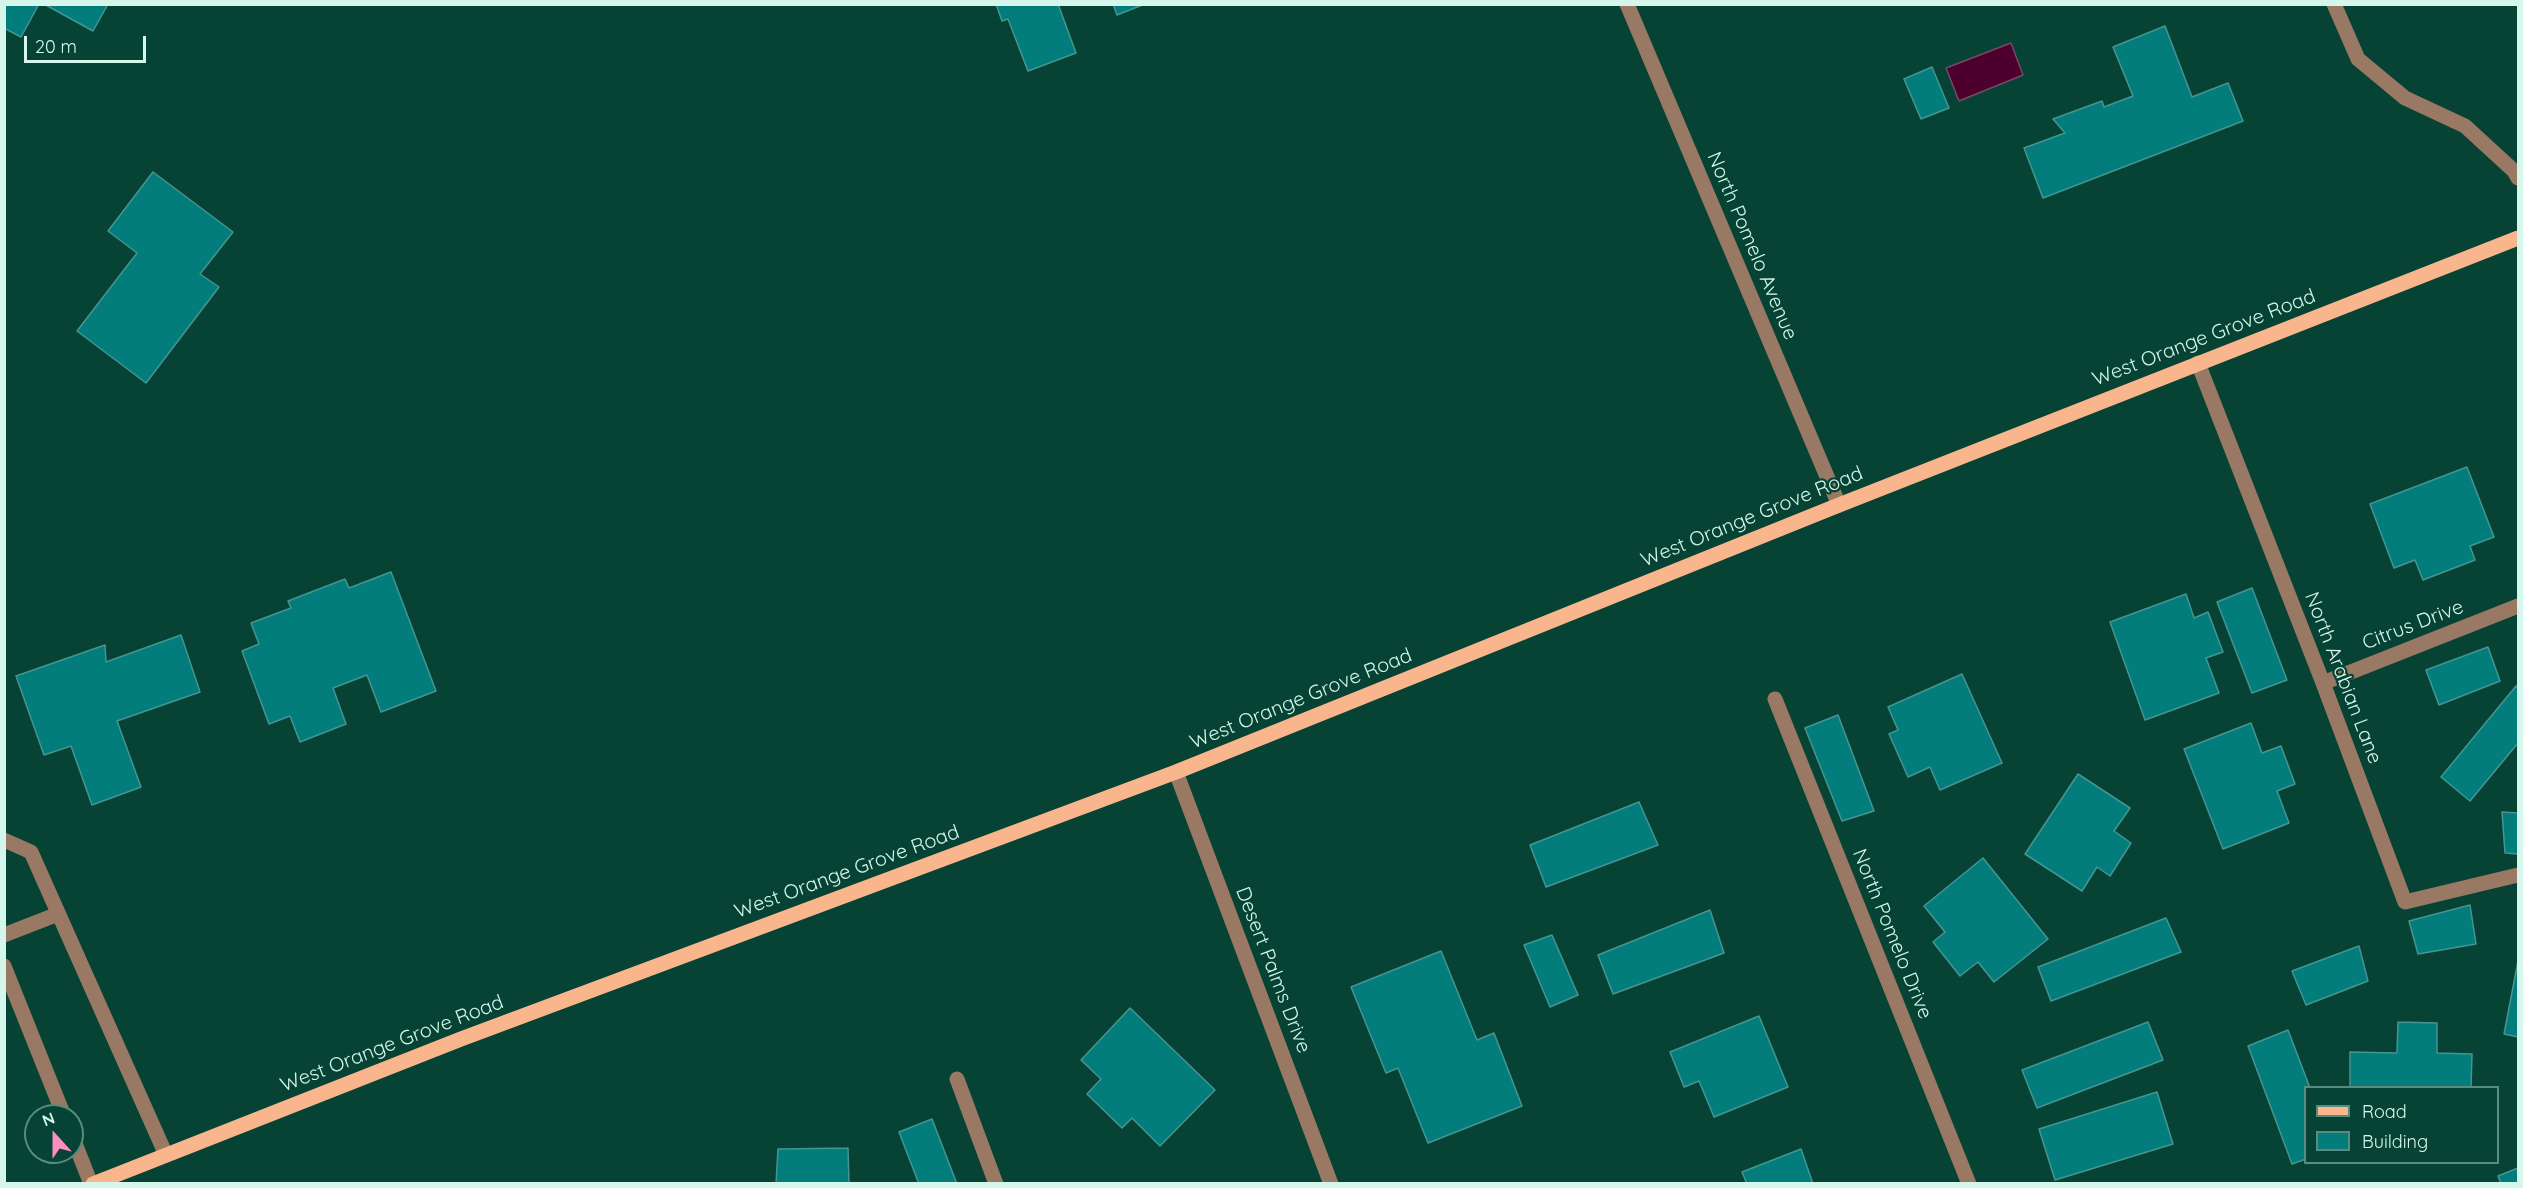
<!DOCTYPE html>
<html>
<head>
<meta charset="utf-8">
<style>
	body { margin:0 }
	#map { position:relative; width:2523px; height:1188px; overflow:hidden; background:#064335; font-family:Quicksand,sans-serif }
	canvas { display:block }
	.frame { position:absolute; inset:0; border:6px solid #d5f7eb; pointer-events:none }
	.legend { position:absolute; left:2304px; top:1086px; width:195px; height:78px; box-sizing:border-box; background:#064335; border:2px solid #598b7e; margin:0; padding:8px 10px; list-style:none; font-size:18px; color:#d5f7eb }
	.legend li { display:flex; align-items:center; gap:12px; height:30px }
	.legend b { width:30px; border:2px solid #598b7e }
	.north { position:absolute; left:24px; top:1104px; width:60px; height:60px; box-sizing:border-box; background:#064335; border:2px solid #598b7e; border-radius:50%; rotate:339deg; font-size:16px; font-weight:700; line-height:24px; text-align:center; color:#d5f7eb }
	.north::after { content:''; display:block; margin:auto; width:21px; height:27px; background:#fd8ec0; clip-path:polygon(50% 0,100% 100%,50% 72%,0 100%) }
	.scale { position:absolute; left:24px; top:36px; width:122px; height:27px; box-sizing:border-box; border:3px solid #d5f7eb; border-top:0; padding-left:8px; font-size:18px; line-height:21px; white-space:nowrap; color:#d5f7eb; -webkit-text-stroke:4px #064335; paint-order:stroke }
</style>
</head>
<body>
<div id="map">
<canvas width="2523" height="1188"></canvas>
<div class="frame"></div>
<ul class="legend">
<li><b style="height:8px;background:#f9b68c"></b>Road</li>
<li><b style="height:16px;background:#027d7b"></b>Building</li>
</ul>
<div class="north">N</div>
<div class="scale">20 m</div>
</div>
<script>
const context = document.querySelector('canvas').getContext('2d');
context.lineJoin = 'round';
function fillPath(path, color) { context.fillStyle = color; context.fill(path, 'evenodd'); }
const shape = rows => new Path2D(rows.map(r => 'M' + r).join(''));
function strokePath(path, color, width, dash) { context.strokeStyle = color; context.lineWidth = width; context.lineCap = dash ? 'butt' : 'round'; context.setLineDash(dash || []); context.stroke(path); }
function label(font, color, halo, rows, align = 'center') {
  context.font = font + ' Quicksand,sans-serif'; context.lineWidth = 4.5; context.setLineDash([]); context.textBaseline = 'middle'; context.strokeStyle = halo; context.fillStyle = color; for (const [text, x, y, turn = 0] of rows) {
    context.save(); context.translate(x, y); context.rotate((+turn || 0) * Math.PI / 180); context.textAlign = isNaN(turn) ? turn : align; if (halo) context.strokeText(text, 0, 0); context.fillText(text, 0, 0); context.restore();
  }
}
const water = shape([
	[2011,43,2023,75,1959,101,1946,68,2011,43]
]);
fillPath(water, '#4d002d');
strokePath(water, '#764a66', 1.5);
const building = shape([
	[4,4,39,4,21,37,4,28,4,4],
	[44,4,108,4,93,31,44,4],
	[996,4,1058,4,1076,53,1028,71,1008,19,1002,21,996,4],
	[1113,4,1145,4,1117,15,1113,4],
	[2165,26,2192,97,2228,83,2243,121,2043,198,2024,148,2065,133,2053,119,2102,101,2104,107,2133,96,2113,47,2165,26],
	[1932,67,1949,108,1921,119,1904,79,1932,67],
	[153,172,233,232,200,274,219,287,146,383,77,331,137,253,108,231,153,172],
	[2467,467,2494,537,2470,546,2475,560,2423,580,2415,560,2394,568,2370,504,2467,467],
	[391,572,436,691,381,712,367,675,333,688,346,724,300,742,290,716,269,724,242,651,259,644,251,623,291,608,288,601,345,579,349,588,391,572],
	[2252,588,2287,680,2252,693,2217,602,2252,588],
	[2186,594,2194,618,2208,612,2223,652,2206,658,2219,693,2145,720,2110,622,2186,594],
	[181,635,200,692,117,721,141,787,92,805,71,746,44,755,16,676,105,645,106,662,181,635],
	[2488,647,2500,681,2439,705,2426,670,2488,647],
	[1962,674,2002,763,1940,790,1930,767,1908,777,1889,734,1898,730,1888,707,1962,674],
	[2516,686,2518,689,2518,743,2470,801,2441,777,2516,686],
	[1838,715,1874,811,1842,821,1805,728,1838,715],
	[2251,723,2262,753,2281,746,2295,784,2277,791,2289,823,2223,849,2184,749,2251,723],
	[2078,774,2130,808,2114,831,2131,843,2110,876,2097,867,2082,891,2025,854,2078,774],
	[1639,802,1658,845,1546,887,1530,845,1639,802],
	[2502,812,2518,813,2518,854,2505,853,2502,812],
	[1983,858,2048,939,1994,982,1978,962,1960,976,1933,942,1945,932,1924,906,1983,858],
	[2470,905,2476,944,2418,954,2409,921,2470,905],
	[1710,910,1724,953,1613,994,1598,955,1710,910],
	[2166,918,2181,952,2051,1001,2038,967,2166,918],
	[1552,935,1578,995,1550,1007,1524,945,1552,935],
	[2359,946,2368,981,2306,1005,2292,971,2359,946],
	[1441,951,1477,1040,1494,1033,1522,1106,1428,1143,1398,1068,1386,1073,1351,987,1441,951],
	[2518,961,2518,1037,2504,1034,2518,961],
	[1130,1008,1215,1090,1160,1146,1132,1118,1122,1128,1087,1094,1101,1079,1081,1060,1130,1008],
	[1759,1016,1788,1087,1714,1117,1699,1081,1684,1087,1670,1052,1759,1016],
	[2148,1022,2163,1060,2037,1108,2022,1070,2148,1022],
	[2398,1022,2437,1023,2437,1053,2472,1054,2471,1088,2350,1088,2350,1052,2397,1053,2398,1022],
	[2288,1030,2310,1088,2306,1088,2306,1159,2292,1164,2248,1046,2288,1030],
	[2157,1092,2173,1144,2055,1180,2039,1129,2157,1092],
	[932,1119,957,1184,919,1184,899,1132,932,1119],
	[848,1148,849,1184,776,1184,778,1149,848,1148],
	[1801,1149,1813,1184,1747,1184,1742,1172,1801,1149],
	[2518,1168,2518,1184,2501,1184,2498,1176,2518,1168]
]);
fillPath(building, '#027d7b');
strokePath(building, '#459593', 1.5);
strokePath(shape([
	[1627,4,1839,505],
	[2334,4,2358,59,2405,98,2465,126,2514,171,2518,178],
	[2198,363,2323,683,2405,902,2518,875],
	[2323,683,2518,606],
	[1775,699,1969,1184],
	[1176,772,1331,1184],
	[4,840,31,852,166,1155],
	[4,935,58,914],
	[4,966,64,1116],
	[957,1079,996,1184],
	[72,1136,91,1184]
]), '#997864', 15);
strokePath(shape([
	[93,1184,461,1039,1176,772,1839,505,2518,238]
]), '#f9b68c', 15);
label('20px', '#d5f7eb', '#064335', [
	["North Pomelo Avenue",1752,246,67],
	["West Orange Grove Road",2204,338,-21],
	["West Orange Grove Road",1752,517,-22],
	["Citrus Drive",2413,625,-21],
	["North Arabian Lane",2343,678,69],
	["West Orange Grove Road",1301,699,-22],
	["West Orange Grove Road",847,872,-20],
	["North Pomelo Drive",1892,934,68],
	["Desert Palms Drive",1273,970,69],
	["West Orange Grove Road",392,1044,-21]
]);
</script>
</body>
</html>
